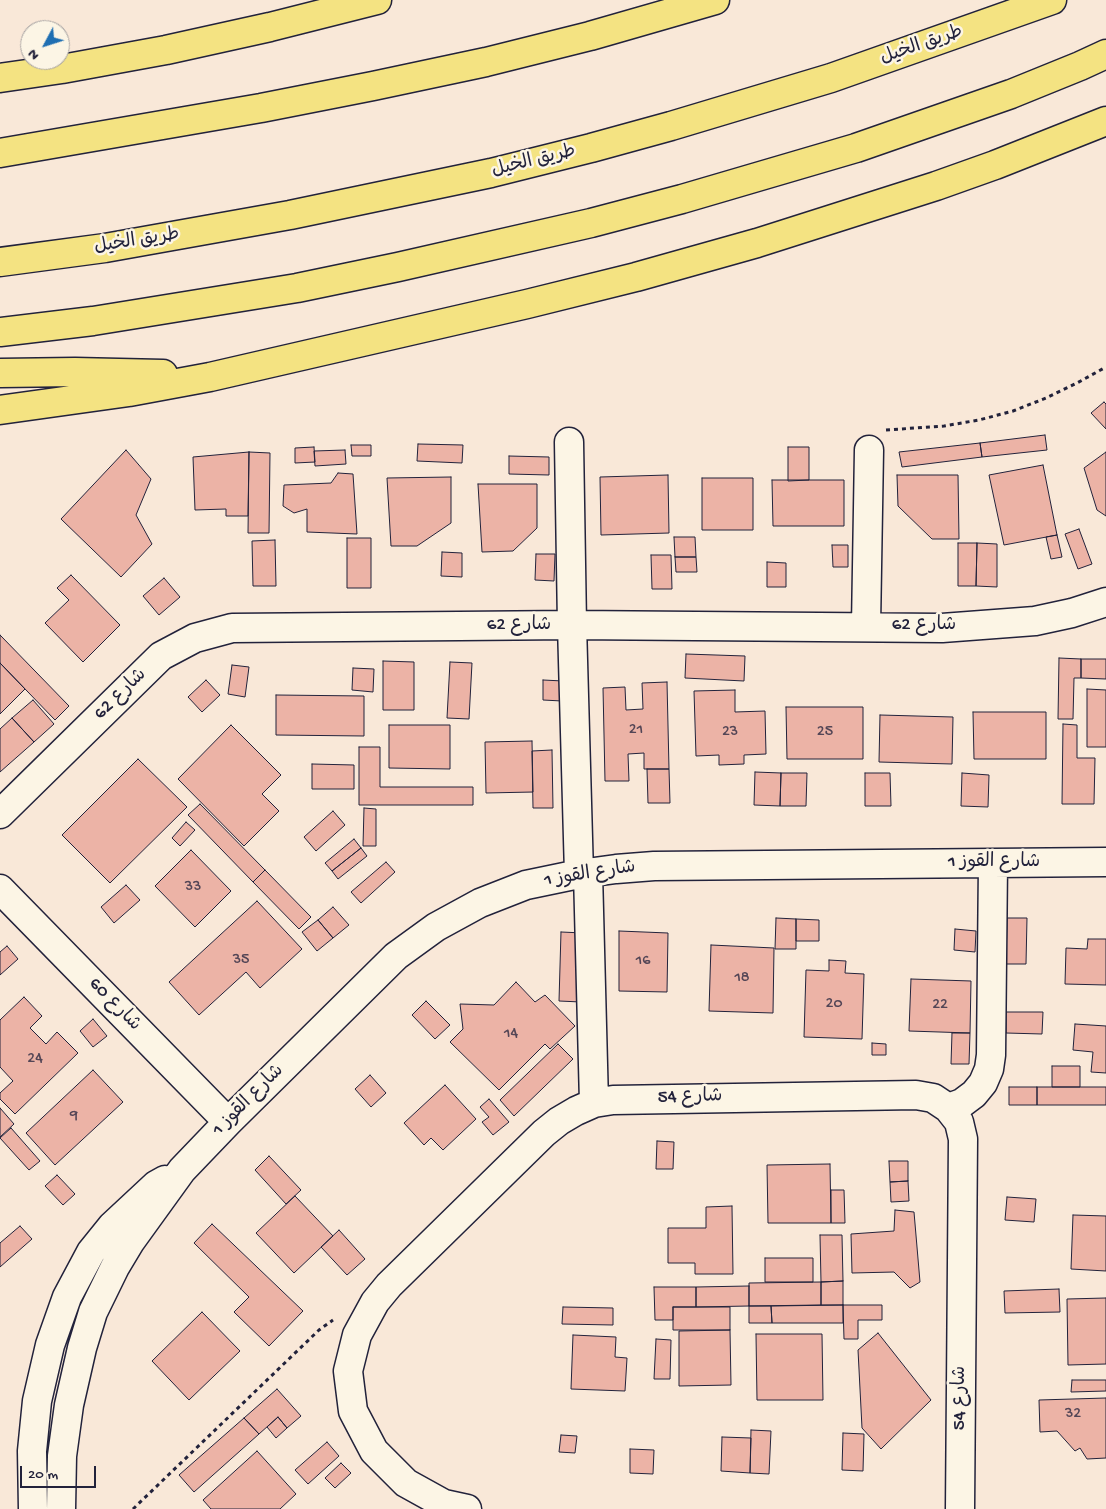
<!DOCTYPE html>
<html>
<head>
<meta charset="utf-8">
<style>
	body { margin:0 }
	#map { position:relative; width:1106px; height:1509px; overflow:hidden; background:#f9e8d8; font-family:"Gochi Hand",sans-serif }
	canvas { display:block }
	.north { position:absolute; left:20px; top:20px; width:50px; height:50px; box-sizing:border-box; background:#fcf5e5; border:1px solid #a5a1a1; border-radius:50%; rotate:230deg; font-size:14px; font-weight:700; line-height:20px; text-align:center; color:#22223b }
	.north::after { content:''; display:block; margin:auto; width:18px; height:22px; background:#1f6fb2; clip-path:polygon(50% 0,100% 100%,50% 72%,0 100%) }
	.scale { position:absolute; left:20px; top:1466px; width:76px; height:22px; box-sizing:border-box; border:2px solid #22223b; border-top:0; padding-left:6px; font-size:15px; line-height:18px; white-space:nowrap; color:#22223b; -webkit-text-stroke:4px #fcf5e5; paint-order:stroke }
</style>
</head>
<body>
<div id="map">
<canvas width="1106" height="1509"></canvas>
<div class="north">N</div>
<div class="scale">20 m</div>
</div>
<script>
const context = document.querySelector('canvas').getContext('2d');
context.lineJoin = 'round';
function fillPath(path, color) { context.fillStyle = color; context.fill(path, 'evenodd'); }
const shape = rows => new Path2D(rows.map(r => 'M' + r).join(''));
function strokePath(path, color, width, dash) { context.strokeStyle = color; context.lineWidth = width; context.lineCap = dash ? 'butt' : 'round'; context.setLineDash(dash || []); context.stroke(path); }
function label(font, color, halo, rows, align = 'center') {
  context.font = font + ' "Gochi Hand","Playpen Sans Arabic",sans-serif'; context.lineWidth = 5; context.setLineDash([]); context.textBaseline = 'middle'; context.strokeStyle = halo; context.fillStyle = color; for (const [text, x, y, turn = 0] of rows) {
    context.save(); context.translate(x, y); context.rotate((+turn || 0) * Math.PI / 180); context.textAlign = isNaN(turn) ? turn : align; if (halo) context.strokeText(text, 0, 0); context.fillText(text, 0, 0); context.restore();
  }
}
const building = shape([
	[1104,402,1106,404,1106,429,1091,413,1104,402],
	[1045,435,1047,450,982,457,980,443,1045,435],
	[980,443,982,457,902,467,899,452,980,443],
	[418,444,463,445,462,463,417,461,418,444],
	[351,445,371,445,371,456,352,456,351,445],
	[314,447,315,462,295,463,295,448,314,447],
	[788,447,809,447,809,480,788,481,788,447],
	[126,450,151,479,136,515,152,544,121,577,61,519,126,450],
	[345,450,346,464,315,466,314,451,345,450],
	[249,452,248,516,226,516,226,509,195,510,193,457,249,452],
	[249,452,270,453,269,533,248,533,249,452],
	[1106,452,1106,516,1097,510,1084,468,1106,452],
	[509,456,549,457,549,475,509,474,509,456],
	[1043,465,1057,535,1004,545,989,475,1043,465],
	[338,473,353,474,357,534,307,532,307,509,294,513,283,506,284,485,331,483,338,473],
	[668,475,669,533,601,535,600,477,668,475],
	[897,475,958,475,959,539,932,539,898,506,897,475],
	[451,477,451,523,417,546,391,546,387,478,451,477],
	[702,478,753,478,753,530,702,530,702,478],
	[772,480,844,480,844,526,773,526,772,480],
	[478,484,537,484,537,528,513,551,482,552,478,484],
	[1079,529,1092,564,1078,569,1065,534,1079,529],
	[1057,535,1062,557,1051,559,1046,537,1057,535],
	[674,537,695,537,696,557,675,557,674,537],
	[347,538,371,538,371,588,347,588,347,538],
	[275,540,276,586,253,586,252,541,275,540],
	[958,543,977,543,976,586,958,586,958,543],
	[977,543,997,544,997,587,976,586,977,543],
	[832,545,848,545,848,567,833,567,832,545],
	[442,552,462,553,462,577,441,576,442,552],
	[536,554,555,554,554,581,535,580,536,554],
	[651,555,671,555,672,589,652,589,651,555],
	[675,557,696,557,697,572,676,572,675,557],
	[767,562,786,563,786,587,767,587,767,562],
	[71,575,120,625,83,662,45,623,69,600,57,588,71,575],
	[164,578,180,597,159,615,143,596,164,578],
	[0,635,69,706,55,720,0,663,0,635],
	[686,654,745,656,744,681,685,678,686,654],
	[1059,658,1081,659,1081,678,1074,678,1073,719,1058,719,1059,658],
	[1081,659,1106,659,1106,679,1081,678,1081,659],
	[383,661,414,662,414,710,383,710,383,661],
	[450,662,472,663,469,719,447,718,450,662],
	[0,663,25,689,0,714,0,663],
	[232,665,249,667,245,697,228,694,232,665],
	[353,668,374,669,373,692,352,690,353,668],
	[206,680,220,695,202,712,188,697,206,680],
	[543,680,563,681,562,701,543,700,543,680],
	[667,682,669,769,644,769,644,753,628,754,629,781,605,781,603,688,625,687,626,710,643,709,642,683,667,682],
	[1087,689,1106,690,1106,747,1087,747,1087,689],
	[735,690,735,712,765,711,766,754,744,755,744,764,719,765,719,755,696,756,694,691,735,690],
	[276,695,364,696,364,736,276,735,276,695],
	[33,700,54,724,34,742,12,718,33,700],
	[786,707,863,707,863,759,787,759,786,707],
	[973,712,1046,712,1046,759,974,759,973,712],
	[880,715,953,717,952,764,879,762,880,715],
	[12,718,34,742,0,772,0,729,12,718],
	[1063,724,1077,725,1077,758,1095,758,1094,804,1062,804,1063,724],
	[231,725,281,775,262,794,279,811,244,846,178,779,231,725],
	[389,725,450,725,450,769,389,768,389,725],
	[532,741,533,792,486,793,485,742,532,741],
	[359,747,380,747,380,787,473,787,473,805,359,805,359,747],
	[552,750,553,808,533,808,532,751,552,750],
	[138,759,187,807,110,883,62,835,138,759],
	[312,764,354,765,354,789,312,789,312,764],
	[647,769,669,769,670,803,648,803,647,769],
	[755,772,781,773,780,806,754,805,755,772],
	[781,773,807,773,806,806,780,806,781,773],
	[865,773,890,773,891,806,865,806,865,773],
	[962,773,989,775,988,807,961,806,962,773],
	[200,804,265,870,253,882,188,815,200,804],
	[364,808,376,809,376,846,363,846,364,808],
	[333,811,345,825,316,851,304,837,333,811],
	[186,822,195,830,180,846,172,838,186,822],
	[354,839,361,848,332,871,325,863,354,839],
	[361,848,367,856,338,879,332,871,361,848],
	[191,850,231,891,195,927,155,886,191,850],
	[386,862,395,872,361,903,351,892,386,862],
	[265,870,311,917,299,929,253,882,265,870],
	[126,885,140,900,114,923,101,907,126,885],
	[257,901,302,949,260,988,246,972,199,1015,169,982,257,901],
	[333,907,349,925,333,938,318,920,333,907],
	[776,918,796,919,796,949,775,949,776,918],
	[1007,918,1027,918,1026,964,1006,964,1007,918],
	[796,919,819,920,819,941,796,941,796,919],
	[318,920,333,938,317,951,302,932,318,920],
	[955,929,976,931,975,952,954,950,955,929],
	[619,931,668,933,667,992,619,991,619,931],
	[561,932,583,933,581,1002,559,1001,561,932],
	[1088,939,1106,939,1106,985,1065,984,1066,948,1087,949,1088,939],
	[711,945,774,948,773,1013,709,1011,711,945],
	[7,946,18,959,0,975,0,952,7,946],
	[829,960,846,961,845,973,864,974,862,1039,804,1037,806,970,829,971,829,960],
	[911,979,971,981,970,1033,909,1031,911,979],
	[516,982,535,1002,545,995,575,1026,550,1049,545,1044,499,1090,450,1042,463,1029,460,1004,494,1005,516,982],
	[24,997,42,1016,30,1028,46,1044,57,1032,78,1053,15,1114,0,1099,0,1093,13,1081,0,1067,0,1020,24,997],
	[426,1001,450,1025,435,1039,412,1015,426,1001],
	[1006,1012,1043,1012,1042,1034,1006,1033,1006,1012],
	[93,1019,107,1036,93,1047,80,1031,93,1019],
	[1075,1024,1106,1026,1106,1073,1091,1072,1093,1052,1073,1050,1075,1024],
	[952,1033,970,1033,969,1064,951,1064,952,1033],
	[872,1043,886,1044,886,1055,872,1055,872,1043],
	[558,1044,573,1059,514,1116,500,1100,558,1044],
	[1052,1066,1080,1066,1080,1087,1052,1087,1052,1066],
	[93,1070,123,1102,55,1165,26,1133,93,1070],
	[370,1075,386,1093,371,1107,355,1089,370,1075],
	[445,1085,476,1119,443,1150,431,1138,424,1145,404,1123,445,1085],
	[1009,1087,1037,1087,1037,1105,1009,1105,1009,1087],
	[1037,1087,1106,1087,1106,1105,1037,1105,1037,1087],
	[489,1099,509,1122,493,1135,482,1122,489,1117,480,1107,489,1099],
	[0,1108,14,1124,0,1137,0,1108],
	[11,1128,40,1161,29,1170,0,1138,11,1128],
	[657,1141,674,1142,673,1169,656,1169,657,1141],
	[269,1156,301,1190,286,1204,255,1170,269,1156],
	[889,1161,908,1161,908,1181,890,1182,889,1161],
	[830,1164,831,1223,768,1223,767,1165,830,1164],
	[57,1175,75,1194,63,1205,45,1186,57,1175],
	[908,1181,909,1201,891,1202,890,1182,908,1181],
	[831,1190,844,1190,845,1223,831,1223,831,1190],
	[295,1196,333,1236,294,1273,256,1233,295,1196],
	[1007,1197,1036,1199,1034,1222,1005,1220,1007,1197],
	[732,1206,733,1274,695,1274,695,1263,668,1263,668,1228,706,1228,706,1207,732,1206],
	[895,1210,914,1212,920,1282,910,1288,894,1272,852,1273,851,1234,894,1231,895,1210],
	[1073,1215,1106,1216,1106,1271,1071,1269,1073,1215],
	[212,1224,303,1311,269,1346,234,1312,249,1297,194,1243,212,1224],
	[20,1226,32,1239,0,1267,0,1243,20,1226],
	[339,1230,365,1259,347,1275,321,1247,339,1230],
	[820,1235,842,1235,843,1281,821,1282,820,1235],
	[765,1258,813,1258,813,1282,765,1282,765,1258],
	[843,1281,843,1305,821,1305,821,1282,843,1281],
	[821,1282,821,1305,749,1306,749,1283,821,1282],
	[749,1286,749,1306,696,1307,696,1287,749,1286],
	[654,1287,696,1287,696,1307,673,1307,673,1320,655,1320,654,1287],
	[1059,1289,1060,1312,1005,1313,1004,1291,1059,1289],
	[1106,1298,1106,1364,1068,1365,1067,1299,1106,1298],
	[843,1305,843,1323,772,1323,771,1306,843,1305],
	[843,1305,882,1305,882,1320,858,1320,858,1339,844,1339,843,1305],
	[749,1306,771,1306,772,1323,749,1323,749,1306],
	[563,1307,613,1308,613,1325,562,1324,563,1307],
	[673,1307,730,1307,730,1330,673,1330,673,1307],
	[202,1312,240,1351,189,1400,152,1361,202,1312],
	[730,1330,731,1385,679,1386,679,1331,730,1330],
	[878,1333,931,1400,881,1449,862,1428,858,1350,878,1333],
	[756,1334,822,1334,823,1400,757,1400,756,1334],
	[573,1335,616,1337,615,1357,627,1358,625,1391,571,1389,573,1335],
	[656,1339,671,1340,670,1379,654,1379,656,1339],
	[1072,1380,1106,1380,1106,1391,1071,1392,1072,1380],
	[277,1389,301,1416,287,1428,278,1417,259,1434,244,1418,277,1389],
	[1106,1398,1106,1458,1087,1459,1080,1448,1075,1451,1057,1431,1040,1432,1039,1400,1106,1398],
	[278,1417,287,1428,276,1438,267,1427,278,1417],
	[244,1418,259,1434,194,1492,179,1475,244,1418],
	[751,1430,771,1431,769,1474,750,1473,751,1430],
	[843,1433,864,1434,863,1471,842,1470,843,1433],
	[561,1435,577,1436,575,1453,559,1452,561,1435],
	[722,1437,751,1438,750,1473,721,1471,722,1437],
	[327,1442,339,1456,308,1484,295,1470,327,1442],
	[630,1449,654,1450,653,1474,630,1473,630,1449],
	[257,1451,296,1494,280,1509,211,1509,203,1500,257,1451],
	[341,1463,351,1473,335,1488,325,1478,341,1463]
]);
fillPath(building, '#ecb3a6');
strokePath(building, '#22223b', 1);
const minor = shape([
	[569,442,572,625,579,874],
	[866,626,869,450],
	[0,814,161,656,195,638,232,628,572,625,942,628,1035,621,1072,613,1106,602],
	[588,873,594,1103],
	[0,889,228,1122],
	[948,1108,962,1103,974,1094,983,1083,989,1069,991,1055,993,863],
	[33,1509,32,1451,37,1401,50,1345,67,1297,91,1252,112,1226,156,1185,165,1180],
	[61,1509,62,1456,69,1405,82,1348,93,1312,115,1267,130,1242,182,1170,228,1122,396,956,436,927,480,903,526,885,579,874,616,869,654,866,1106,862],
	[467,1509,444,1504,406,1483,374,1451,353,1411,348,1371,357,1335,375,1302,389,1285,544,1133,559,1121,576,1111,594,1103,613,1100,916,1095,933,1098,948,1108,959,1122,963,1139,960,1509]
]);
const highway = shape([
	[0,78,62,69,166,50,270,27,377,0],
	[0,153,261,108,373,86,486,62,590,36,715,0],
	[0,262,105,248,290,215,491,173,591,148,671,126,831,78,1052,0],
	[0,332,93,321,297,288,398,267,591,223,682,199,856,148,1011,94,1080,66,1106,54],
	[0,373,75,372,163,374],
	[0,410,129,392,210,377,527,304,636,277,757,243,936,186,995,165,1106,121]
]);
strokePath(minor, '#22223b', 31);
strokePath(highway, '#22223b', 31);
strokePath(shape([
	[886,430,944,426,979,420,1013,411,1046,398,1077,383,1106,367],
	[133,1509,319,1330,333,1320]
]), '#22223b', 3, [4, 4]);
strokePath(minor, '#fcf5e5', 28);
strokePath(highway, '#f4e382', 28);
label('16px', '#544656', null, [
	["21",636,731],
	["23",730,733],
	["25",825,733],
	["33",193,888],
	["35",241,961],
	["16",643,962],
	["18",742,979],
	["20",834,1005],
	["22",940,1006],
	["14",511,1035],
	["24",35,1060],
	["9",74,1117],
	["32",1073,1415]
]);
label('19px', '#22223b', '#fcf5e5', [
	["طريق الخيل",922,46,-19],
	["طريق الخيل",534,162,-14],
	["طريق الخيل",137,242,-9],
	["شارع 62",519,626],
	["شارع 62",924,626],
	["شارع 62",121,695,-44],
	["شارع القوز 1",994,863],
	["شارع القوز 1",590,875,-9],
	["شارع 60",114,1005,46],
	["شارع 54",690,1098,-1],
	["شارع القوز 1",249,1101,-45],
	["شارع 54",961,1398,-90]
]);
</script>
</body>
</html>
